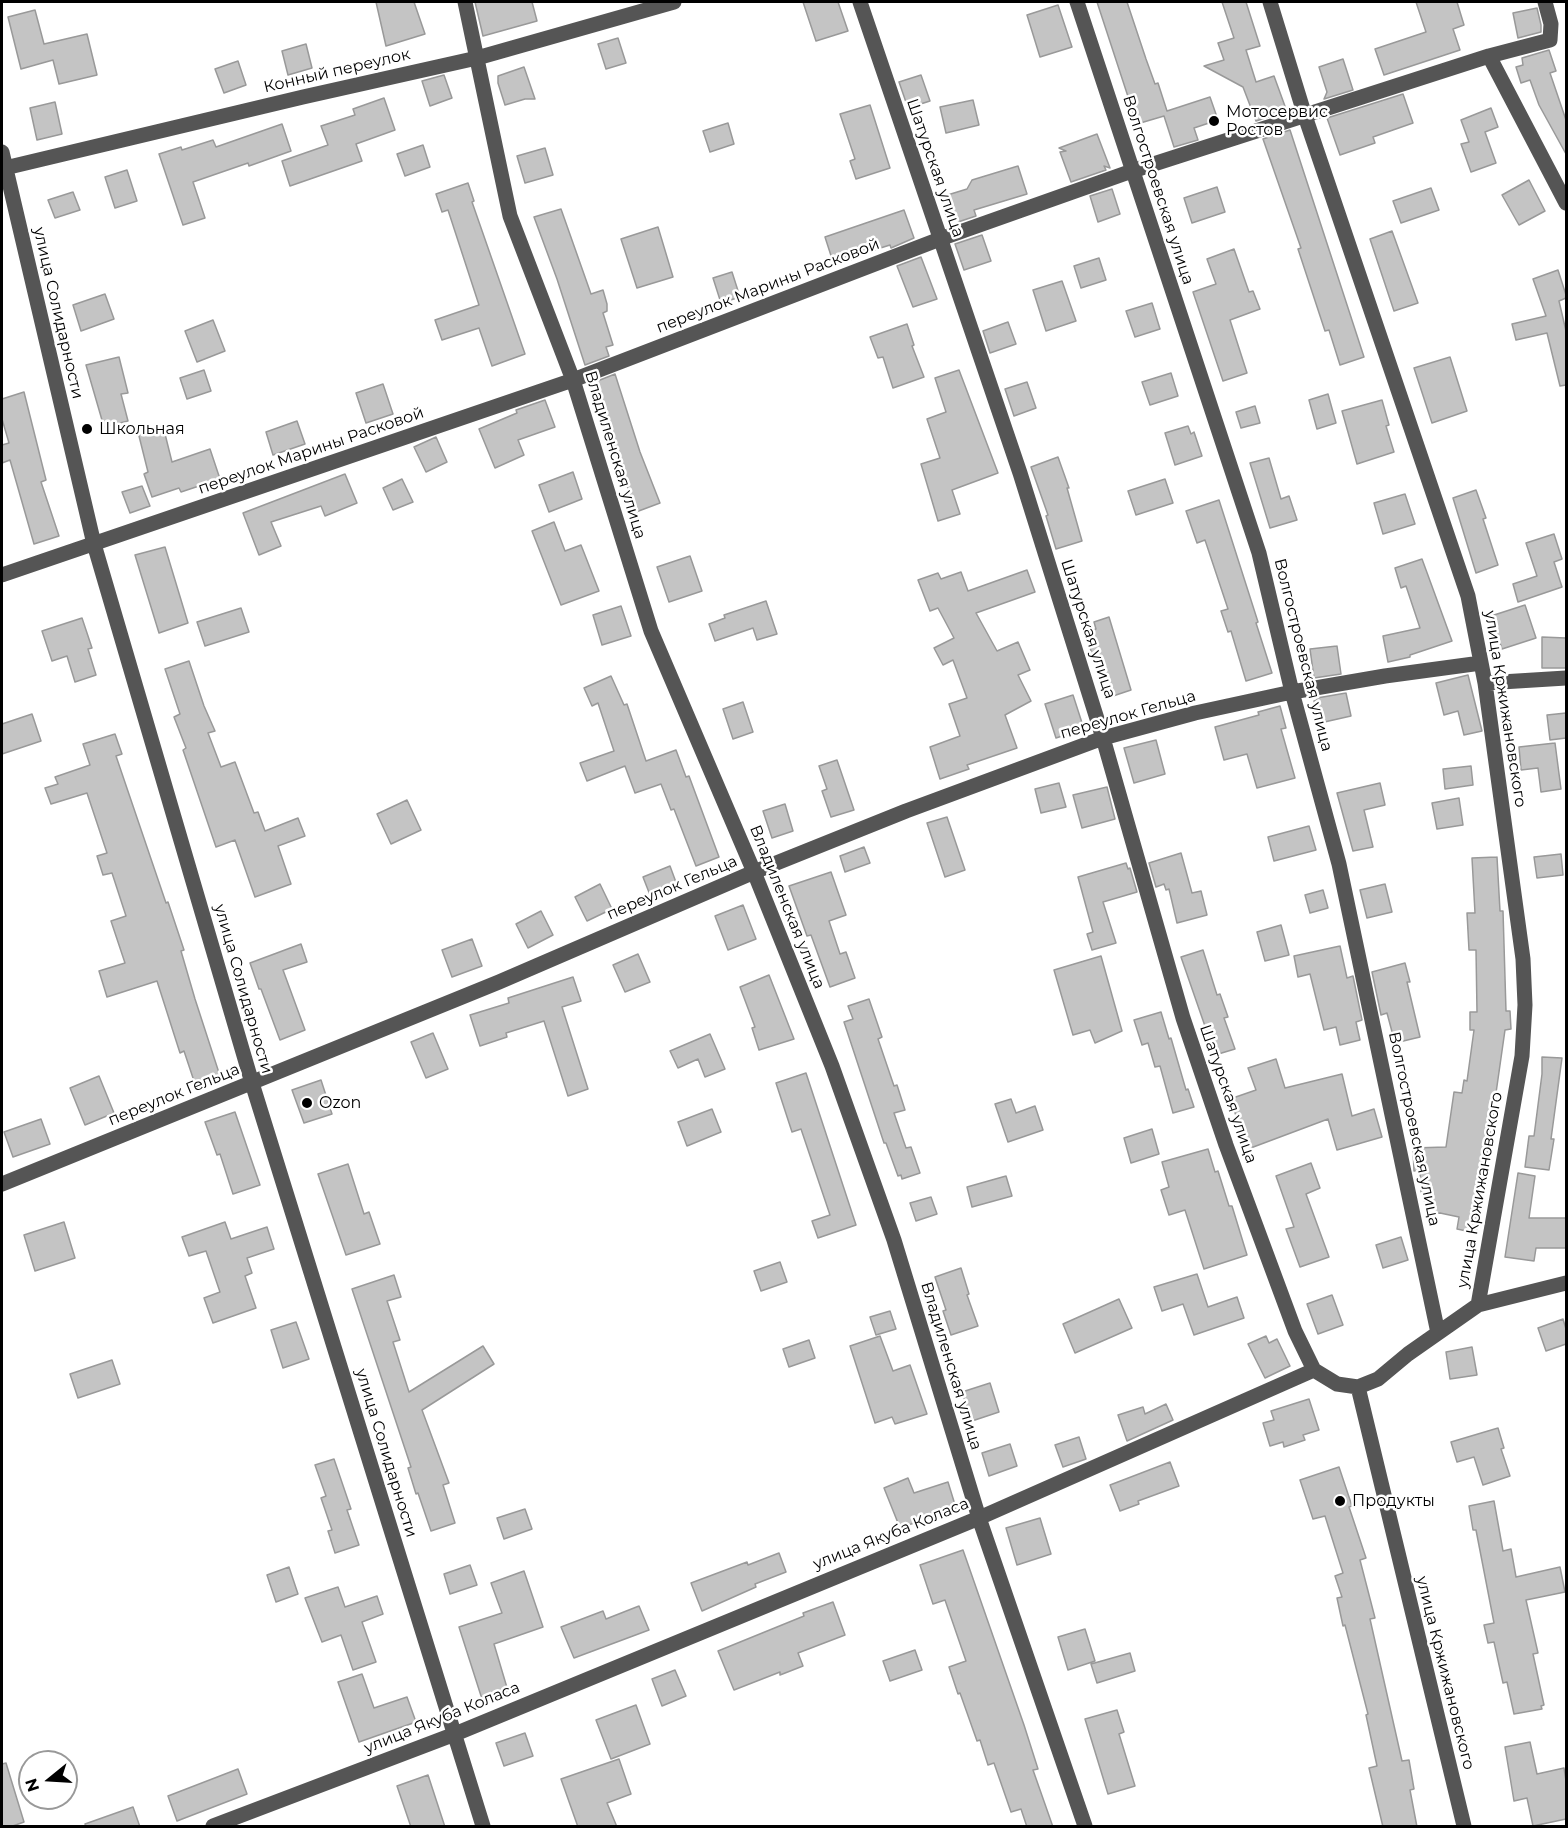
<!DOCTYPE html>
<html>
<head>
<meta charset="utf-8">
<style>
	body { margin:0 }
	#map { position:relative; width:1568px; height:1828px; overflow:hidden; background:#fff; font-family:Montserrat,sans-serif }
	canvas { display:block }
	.frame { position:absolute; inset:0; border:3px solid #000; pointer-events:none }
	.north { position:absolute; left:18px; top:1750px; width:60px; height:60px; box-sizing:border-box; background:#fff; border:2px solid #999; border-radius:50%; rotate:252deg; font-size:16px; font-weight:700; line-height:24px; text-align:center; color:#000 }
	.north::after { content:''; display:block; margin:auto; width:21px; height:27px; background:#000; clip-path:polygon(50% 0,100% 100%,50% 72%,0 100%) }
</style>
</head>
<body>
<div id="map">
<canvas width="1568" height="1828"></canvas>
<div class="frame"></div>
<div class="north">N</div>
</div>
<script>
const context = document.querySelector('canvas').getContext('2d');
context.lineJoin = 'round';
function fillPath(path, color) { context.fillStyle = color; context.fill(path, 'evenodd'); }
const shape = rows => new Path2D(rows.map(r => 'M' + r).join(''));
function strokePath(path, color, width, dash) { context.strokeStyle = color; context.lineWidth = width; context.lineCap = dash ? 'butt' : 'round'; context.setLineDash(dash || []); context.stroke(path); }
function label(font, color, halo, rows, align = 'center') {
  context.font = font + ' Montserrat,sans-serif'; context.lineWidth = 5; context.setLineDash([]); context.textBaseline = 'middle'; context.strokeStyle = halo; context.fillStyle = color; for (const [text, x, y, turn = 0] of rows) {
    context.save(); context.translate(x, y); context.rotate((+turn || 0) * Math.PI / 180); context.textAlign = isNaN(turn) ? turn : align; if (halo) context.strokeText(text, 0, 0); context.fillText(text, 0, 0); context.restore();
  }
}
const building = shape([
	[376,2,414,2,425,34,386,46,376,2],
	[475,2,532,2,537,21,483,36,475,2],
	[803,2,838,2,848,31,816,41,803,2],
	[1097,2,1127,2,1146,59,1155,84,1158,83,1167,111,1210,97,1218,120,1194,128,1198,140,1174,147,1164,116,1137,124,1097,2],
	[1222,2,1246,2,1260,46,1246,50,1256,82,1274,76,1286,109,1282,107,1284,112,1256,121,1243,87,1204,66,1224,60,1218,43,1234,38,1222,2],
	[1416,2,1457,2,1464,25,1453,29,1460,50,1384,75,1375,49,1426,32,1416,2],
	[1058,5,1072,47,1040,57,1027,15,1058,5],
	[1537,8,1541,25,1541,32,1518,38,1513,13,1537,8],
	[35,10,44,44,87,34,97,75,59,84,53,60,21,69,8,17,35,10],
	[618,38,626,63,606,69,598,44,618,38],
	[306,44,312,68,288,75,282,51,306,44],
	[1549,50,1556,71,1550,73,1566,120,1566,154,1539,105,1530,80,1521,83,1516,67,1523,65,1522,58,1549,50],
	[1343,59,1353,90,1324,99,1327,92,1319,67,1343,59],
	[238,61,246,85,224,93,215,69,238,61],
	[524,67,535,99,525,99,505,105,498,83,498,76,524,67],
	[444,75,452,98,430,106,422,81,444,75],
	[921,75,930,101,908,108,899,82,921,75],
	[1403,94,1413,123,1373,137,1375,143,1340,155,1327,118,1403,94],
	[384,98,395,130,356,144,362,161,290,186,282,161,328,145,321,126,355,115,353,109,384,98],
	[973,100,979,125,946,133,940,107,973,100],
	[55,102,62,134,37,140,30,108,55,102],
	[870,105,890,168,856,179,850,161,855,159,840,114,870,105],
	[1491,108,1498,127,1485,132,1496,163,1471,172,1461,144,1469,142,1461,120,1491,108],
	[728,123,734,144,710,152,703,131,728,123],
	[282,124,291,151,249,166,248,163,193,182,205,218,183,225,159,154,181,147,182,150,213,140,216,147,282,124],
	[1290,130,1364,357,1340,365,1329,330,1325,331,1298,249,1301,248,1263,139,1290,130],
	[1097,134,1110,168,1104,166,1106,170,1071,182,1060,152,1066,151,1059,148,1097,134],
	[423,145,430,167,405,176,397,154,423,145],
	[545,148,553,175,525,183,517,156,545,148],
	[1018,166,1027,194,974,210,976,216,949,225,941,197,967,189,972,180,1018,166],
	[127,170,137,201,115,208,105,177,127,170],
	[1529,180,1545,211,1519,225,1502,195,1529,180],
	[468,183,474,201,472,202,525,354,492,366,479,328,442,340,435,320,479,305,448,210,442,212,436,194,468,183],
	[1217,187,1225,212,1192,223,1184,198,1217,187],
	[1431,188,1439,210,1401,223,1393,201,1431,188],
	[1112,189,1120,214,1098,222,1090,196,1112,189],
	[73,192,80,210,55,218,48,200,73,192],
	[561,209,591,294,603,290,607,304,607,311,603,313,613,345,606,347,609,356,585,365,557,279,534,217,561,209],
	[904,210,914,238,891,248,890,245,855,256,856,258,834,265,825,237,904,210],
	[658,227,673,277,637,288,621,239,658,227],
	[1392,231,1418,303,1394,311,1370,239,1392,231],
	[982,235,991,261,964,270,955,244,982,235],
	[1234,249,1249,292,1253,291,1260,309,1230,320,1247,373,1223,381,1193,292,1216,284,1207,259,1234,249],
	[921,257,937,299,913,307,897,266,921,257],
	[1099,258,1106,280,1081,288,1074,266,1099,258],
	[1558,270,1566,295,1566,298,1559,301,1566,331,1566,385,1560,386,1547,333,1516,340,1512,324,1546,316,1533,279,1558,270],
	[732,272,740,297,721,303,713,278,732,272],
	[1062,281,1076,321,1046,331,1033,290,1062,281],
	[105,294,114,319,81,331,73,305,105,294],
	[1152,303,1160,329,1135,337,1126,311,1152,303],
	[213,320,225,351,197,362,185,331,213,320],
	[1008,322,1016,344,990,353,983,331,1008,322],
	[907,324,914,345,912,346,924,377,893,388,883,357,878,358,870,337,907,324],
	[119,357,128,393,121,394,128,421,104,427,86,365,119,357],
	[1450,357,1467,411,1432,423,1414,368,1450,357],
	[204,370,211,391,187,399,180,378,204,370],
	[959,370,998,473,952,490,960,514,938,521,921,464,940,458,927,419,946,412,935,378,959,370],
	[1171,373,1178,396,1150,405,1142,382,1171,373],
	[615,374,640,452,660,503,636,512,615,450,612,451,590,384,615,374],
	[1027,382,1036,408,1014,416,1005,389,1027,382],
	[383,384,393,414,366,423,356,393,383,384],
	[24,392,46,480,41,482,59,536,34,544,10,460,2,463,2,445,9,443,2,419,2,399,24,392],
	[1328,394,1336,423,1317,429,1309,400,1328,394],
	[545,400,555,427,518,440,524,455,495,468,479,429,517,413,516,410,545,400],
	[1382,400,1389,425,1386,426,1394,452,1357,464,1342,411,1382,400],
	[1255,406,1260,423,1241,428,1236,412,1255,406],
	[297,421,305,444,273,455,266,432,297,421],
	[163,426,172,462,210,449,220,479,181,492,179,488,152,497,144,474,148,472,138,432,163,426],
	[1188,426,1191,434,1194,432,1202,456,1175,465,1165,433,1188,426],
	[436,437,447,462,426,472,414,447,436,437],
	[1058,457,1069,488,1067,488,1082,541,1056,549,1046,516,1048,515,1031,467,1058,457],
	[1269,458,1281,499,1289,496,1297,520,1270,528,1250,463,1269,458],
	[573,472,582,499,549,512,539,485,573,472],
	[345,474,357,503,325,516,321,506,271,522,281,546,259,555,243,513,345,474],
	[402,479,413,502,393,510,383,488,402,479],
	[1165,479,1173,503,1136,515,1128,491,1165,479],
	[142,486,150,506,130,513,122,492,142,486],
	[1476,490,1486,518,1483,519,1498,565,1476,573,1453,498,1476,490],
	[1405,494,1415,524,1383,534,1374,503,1405,494],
	[1219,500,1258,622,1256,623,1272,673,1246,681,1231,631,1228,632,1221,611,1228,609,1205,540,1197,543,1186,511,1219,500],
	[554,522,565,551,581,545,599,591,561,605,532,531,554,522],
	[1554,534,1562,559,1554,562,1562,587,1518,602,1513,584,1537,576,1526,543,1554,534],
	[165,547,188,623,159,633,135,555,165,547],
	[690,556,702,591,669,602,657,567,690,556],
	[1422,559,1452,641,1410,655,1410,657,1388,662,1383,636,1420,628,1406,586,1401,588,1395,568,1422,559],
	[1027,570,1035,592,976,613,997,651,1018,642,1030,670,1018,675,1031,701,1005,715,1017,748,967,765,969,769,940,779,930,747,960,736,949,704,967,698,953,660,943,665,934,648,954,638,938,608,930,611,918,580,938,573,941,579,961,572,968,591,1027,570],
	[766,601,777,634,757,640,753,628,715,641,709,624,725,618,724,615,766,601],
	[1525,605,1536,638,1502,649,1491,616,1525,605],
	[621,606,631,636,602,645,593,615,621,606],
	[241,608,249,632,205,646,197,622,241,608],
	[1109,617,1131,690,1107,698,1085,633,1096,629,1094,622,1109,617],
	[82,618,92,648,88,649,96,675,75,682,67,656,52,661,42,631,82,618],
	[1542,637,1566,638,1566,668,1542,668,1542,637],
	[1337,646,1341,674,1314,678,1310,649,1337,646],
	[189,661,204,706,215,731,208,733,221,767,235,762,254,813,258,812,265,831,298,818,305,836,278,846,291,884,255,897,235,840,216,847,183,750,186,748,174,717,180,714,165,669,189,661],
	[1468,675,1482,731,1464,735,1458,711,1444,715,1436,683,1468,675],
	[611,676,624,705,627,704,646,761,676,750,686,777,689,776,719,857,696,866,674,809,671,810,661,784,635,793,625,766,587,781,580,763,614,751,598,703,592,706,584,688,611,676],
	[1346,693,1351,716,1320,723,1314,701,1317,700,1317,698,1346,693],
	[1073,695,1084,729,1056,738,1045,704,1073,695],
	[743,702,753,732,733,739,723,709,743,702],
	[1280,706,1286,728,1281,729,1295,778,1257,788,1247,754,1224,760,1215,727,1259,715,1258,712,1280,706],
	[1566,713,1566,738,1550,740,1547,715,1566,713],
	[32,714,41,741,2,754,2,724,32,714],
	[115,734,122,754,116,756,166,903,168,902,184,950,181,951,195,999,221,1079,196,1087,184,1051,180,1053,157,981,107,997,99,971,125,963,111,921,126,916,112,873,103,875,97,856,107,853,87,793,51,804,45,788,58,784,55,777,90,765,83,744,115,734],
	[1156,740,1165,774,1134,783,1124,748,1156,740],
	[1555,743,1561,789,1541,792,1538,768,1521,770,1519,747,1555,743],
	[837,760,854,810,831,817,822,791,827,789,819,766,837,760],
	[1471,766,1473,785,1445,789,1443,769,1471,766],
	[1059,783,1066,807,1041,813,1035,789,1059,783],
	[1380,783,1385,805,1364,810,1373,847,1353,851,1337,793,1380,783],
	[1107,787,1115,819,1082,828,1073,795,1107,787],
	[1459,798,1463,825,1437,829,1432,803,1459,798],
	[407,800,421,830,391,844,377,814,407,800],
	[785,804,793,831,772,838,763,811,785,804],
	[947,817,965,870,945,877,927,823,947,817],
	[1309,826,1316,850,1274,861,1268,837,1309,826],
	[864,847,870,863,845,872,840,856,864,847],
	[1181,853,1192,893,1201,891,1207,915,1177,923,1169,889,1166,890,1164,884,1156,887,1149,863,1181,853],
	[1561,854,1563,875,1537,878,1534,857,1561,854],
	[1497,857,1500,911,1503,911,1506,1011,1510,1011,1511,1029,1505,1030,1476,1233,1457,1229,1459,1217,1440,1213,1427,1215,1423,1192,1421,1192,1420,1170,1414,1171,1413,1148,1446,1147,1454,1092,1462,1093,1464,1080,1467,1081,1474,1030,1470,1030,1470,1012,1477,1012,1476,950,1469,950,1467,913,1475,913,1472,858,1497,857],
	[1126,863,1128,869,1130,868,1137,892,1103,902,1116,943,1092,950,1087,934,1093,932,1078,877,1126,863],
	[670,866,677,885,650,895,643,877,670,866],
	[831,872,846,915,829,921,840,954,846,952,855,978,830,987,811,935,807,936,789,886,831,872],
	[600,884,612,909,587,921,575,897,600,884],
	[1385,884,1392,912,1367,918,1360,890,1385,884],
	[1323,890,1328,908,1310,913,1305,895,1323,890],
	[743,905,756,939,728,950,715,916,743,905],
	[541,911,553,935,528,948,516,924,541,911],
	[1281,925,1289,955,1265,961,1257,932,1281,925],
	[472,939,482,966,452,977,442,950,472,939],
	[301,944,307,962,283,970,305,1030,280,1040,261,989,259,989,250,963,301,944],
	[1340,946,1347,978,1353,976,1362,1020,1356,1022,1360,1040,1340,1045,1336,1027,1324,1030,1310,974,1298,977,1294,956,1340,946],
	[1203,950,1217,995,1220,994,1228,1017,1224,1018,1235,1049,1215,1055,1181,957,1203,950],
	[638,954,650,982,625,992,613,965,638,954],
	[1101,956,1122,1031,1095,1043,1090,1030,1073,1035,1054,970,1101,956],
	[1405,963,1410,982,1407,982,1420,1037,1395,1043,1387,1013,1381,1015,1372,972,1405,963],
	[769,975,794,1039,759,1050,752,1028,755,1027,740,987,769,975],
	[573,977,581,1001,562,1007,588,1089,568,1096,544,1021,506,1033,507,1037,480,1046,470,1015,509,1003,508,998,573,977],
	[869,999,882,1037,878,1039,894,1086,897,1085,905,1110,894,1113,906,1148,911,1147,920,1173,902,1179,901,1175,898,1176,886,1143,884,1143,844,1022,853,1019,848,1006,869,999],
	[1161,1012,1169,1039,1171,1038,1186,1090,1188,1089,1194,1107,1173,1113,1160,1066,1155,1067,1148,1043,1142,1045,1134,1020,1161,1012],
	[433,1033,448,1069,426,1078,411,1042,433,1033],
	[710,1034,725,1069,705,1077,698,1059,678,1068,670,1051,710,1034],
	[1542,1057,1562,1058,1551,1139,1554,1139,1549,1170,1525,1167,1529,1136,1534,1136,1542,1074,1542,1057],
	[1276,1059,1285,1088,1342,1074,1352,1116,1374,1109,1382,1137,1337,1150,1328,1119,1248,1149,1230,1099,1256,1090,1248,1068,1276,1059],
	[806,1073,856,1225,818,1238,812,1221,830,1215,801,1129,792,1132,776,1083,806,1073],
	[99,1076,114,1113,85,1125,70,1088,99,1076],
	[321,1080,332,1114,304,1123,292,1090,321,1080],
	[1011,1099,1016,1113,1035,1106,1043,1130,1008,1142,995,1104,1011,1099],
	[712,1109,721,1132,687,1146,678,1122,712,1109],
	[235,1112,260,1185,233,1194,220,1154,217,1155,205,1122,235,1112],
	[41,1119,50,1144,13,1157,4,1132,41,1119],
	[1152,1129,1159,1154,1131,1163,1124,1138,1152,1129],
	[1208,1149,1215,1172,1218,1171,1229,1206,1232,1206,1247,1255,1204,1269,1185,1210,1169,1215,1161,1190,1169,1187,1162,1162,1208,1149],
	[1311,1163,1320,1188,1306,1194,1329,1257,1300,1267,1286,1229,1294,1227,1276,1176,1311,1163],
	[348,1164,364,1214,369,1212,380,1244,346,1255,318,1174,348,1164],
	[1518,1173,1535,1176,1529,1218,1566,1218,1566,1248,1536,1248,1534,1261,1505,1257,1518,1173],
	[1006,1176,1012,1196,972,1207,967,1187,1006,1176],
	[931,1197,937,1214,916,1221,910,1203,931,1197],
	[64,1222,75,1258,35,1271,24,1235,64,1222],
	[225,1222,231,1239,267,1227,274,1249,247,1258,252,1273,245,1276,256,1308,213,1323,204,1298,220,1292,206,1251,189,1256,182,1237,225,1222],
	[1401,1237,1408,1260,1383,1268,1376,1245,1401,1237],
	[780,1262,787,1282,761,1291,754,1271,780,1262],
	[961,1268,969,1294,967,1295,978,1326,951,1335,943,1311,946,1310,935,1277,961,1268],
	[1197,1274,1208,1307,1237,1297,1244,1318,1194,1335,1183,1304,1162,1311,1154,1287,1197,1274],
	[394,1275,401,1297,387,1301,400,1340,393,1342,409,1392,483,1346,494,1364,422,1410,449,1483,443,1485,455,1523,431,1531,418,1493,416,1494,408,1468,411,1467,352,1289,394,1275],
	[1332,1295,1343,1325,1318,1334,1307,1304,1332,1295],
	[1119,1299,1132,1328,1075,1353,1063,1324,1119,1299],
	[890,1311,896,1329,876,1335,870,1317,890,1311],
	[1563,1319,1566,1329,1566,1344,1546,1351,1538,1328,1563,1319],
	[296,1322,309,1359,283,1368,271,1330,296,1322],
	[880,1336,893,1371,910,1365,927,1414,895,1424,892,1417,875,1423,850,1346,880,1336],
	[1266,1336,1269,1343,1277,1339,1290,1366,1265,1378,1248,1344,1266,1336],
	[809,1340,815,1358,789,1367,783,1349,809,1340],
	[1472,1347,1477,1375,1450,1379,1446,1352,1472,1347],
	[112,1360,120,1384,78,1398,70,1374,112,1360],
	[990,1383,999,1412,972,1421,962,1392,990,1383],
	[1309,1399,1319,1430,1303,1435,1305,1440,1284,1447,1283,1442,1270,1446,1263,1423,1274,1420,1271,1411,1309,1399],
	[1166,1404,1173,1420,1127,1441,1118,1415,1143,1407,1145,1414,1166,1404],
	[1498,1428,1504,1448,1501,1449,1510,1476,1483,1485,1474,1457,1457,1462,1451,1442,1498,1428],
	[1079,1437,1086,1459,1063,1467,1055,1445,1079,1437],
	[1010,1444,1017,1466,989,1476,982,1453,1010,1444],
	[334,1459,351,1509,347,1510,359,1545,335,1553,328,1531,332,1530,321,1498,326,1496,315,1465,334,1459],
	[1170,1462,1179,1486,1138,1501,1139,1504,1120,1511,1110,1485,1170,1462],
	[1339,1467,1352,1506,1349,1507,1366,1558,1360,1560,1375,1618,1370,1619,1402,1761,1409,1760,1414,1789,1410,1790,1417,1827,1383,1827,1369,1768,1377,1766,1366,1715,1368,1714,1345,1625,1343,1626,1337,1598,1342,1597,1335,1576,1343,1573,1325,1516,1313,1519,1300,1480,1339,1467],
	[908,1478,914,1493,948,1482,956,1508,900,1528,884,1488,908,1478],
	[1494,1501,1503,1551,1511,1549,1516,1577,1560,1567,1565,1592,1526,1600,1538,1653,1533,1654,1544,1705,1541,1706,1542,1709,1514,1714,1507,1682,1503,1683,1494,1642,1488,1643,1484,1625,1494,1623,1476,1530,1473,1530,1469,1506,1494,1501],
	[525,1509,532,1529,504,1539,497,1518,525,1509],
	[1040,1518,1051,1554,1017,1565,1006,1528,1040,1518],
	[963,1550,1024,1725,1038,1769,1033,1770,1053,1827,1027,1827,1021,1809,1011,1812,994,1763,988,1765,980,1740,977,1741,960,1693,958,1694,949,1667,966,1661,945,1600,933,1604,920,1565,963,1550],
	[779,1553,786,1572,755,1584,756,1587,702,1611,691,1583,747,1562,748,1565,779,1553],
	[470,1565,477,1585,450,1594,444,1574,470,1565],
	[289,1567,298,1594,276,1602,267,1575,289,1567],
	[524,1571,543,1627,494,1644,508,1691,482,1699,459,1627,502,1613,491,1583,524,1571],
	[338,1587,345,1607,377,1596,383,1614,362,1622,376,1662,353,1670,341,1635,322,1642,305,1598,338,1587],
	[833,1602,845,1635,798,1653,803,1666,780,1675,780,1672,734,1690,718,1651,804,1616,803,1613,833,1602],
	[639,1606,649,1630,574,1658,561,1627,603,1611,606,1619,639,1606],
	[1085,1629,1095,1661,1068,1670,1058,1637,1085,1629],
	[915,1650,922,1670,890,1681,883,1661,915,1650],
	[1130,1653,1135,1671,1097,1683,1091,1664,1130,1653],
	[675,1670,686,1696,662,1706,652,1679,675,1670],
	[362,1674,374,1708,407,1697,416,1722,359,1742,338,1682,362,1674],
	[636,1705,650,1744,611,1759,596,1720,636,1705],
	[1117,1710,1124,1732,1119,1734,1135,1786,1108,1794,1085,1719,1117,1710],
	[525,1733,533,1756,504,1766,496,1743,525,1733],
	[1530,1742,1537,1774,1564,1768,1566,1781,1566,1819,1533,1826,1527,1798,1514,1801,1505,1747,1530,1742],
	[619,1759,631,1794,607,1803,617,1827,578,1827,561,1779,619,1759],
	[6,1763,24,1822,10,1827,2,1827,2,1764,6,1763],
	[238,1769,247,1794,177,1821,168,1796,238,1769],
	[428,1775,445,1827,411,1827,397,1786,428,1775],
	[133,1807,140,1827,86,1827,85,1824,133,1807]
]);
fillPath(building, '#c4c4c4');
strokePath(building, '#999', 1.5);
strokePath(shape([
	[465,2,510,216,573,380,651,631,754,872,832,1066,894,1240,979,1518,1085,1826],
	[860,2,1020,473,1103,738,1183,1018,1226,1145,1295,1331,1314,1370],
	[1077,2,1259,553,1292,692,1339,864,1438,1333],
	[1270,2,1305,116,1468,596,1485,683,1523,959,1525,1005,1522,1056,1478,1305],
	[1489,56,1566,203],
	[2,152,94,544,252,1083,483,1826],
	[5,168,303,97,477,58,674,2],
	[2,575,573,380,940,239,1132,171,1489,56,1550,40,1551,24,1545,2],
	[1485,683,1566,678],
	[2,1184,499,982,754,872,906,811,1103,738,1195,713,1292,692,1385,676,1481,663],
	[1358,1387,1464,1826],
	[213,1826,455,1734,979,1518,1314,1370,1337,1384,1358,1387,1378,1379,1408,1354,1478,1305,1566,1283]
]), '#555', 15);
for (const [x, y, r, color] of [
	[1214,121,6,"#000"],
	[87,429,6,"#000"],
	[307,1103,6,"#000"],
	[1340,1501,6,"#000"]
]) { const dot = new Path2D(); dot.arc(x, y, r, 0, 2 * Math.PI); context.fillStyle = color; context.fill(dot); strokePath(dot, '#fff', 2); }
label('16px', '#000', '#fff', [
	["Конный переулок",337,71,-13],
	["Шатурская улица",935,168,71],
	["Волгостроевская улица",1158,190,72],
	["переулок Марины Расковой",768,286,-21],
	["улица Солидарности",58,313,77],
	["переулок Марины Расковой",311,451,-19],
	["Владиленская улица",615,455,73],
	["Шатурская улица",1088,629,72],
	["Волгостроевская улица",1303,655,76],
	["улица Кржижановского",1505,709,81],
	["переулок Гельца",1128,715,-16],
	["переулок Гельца",672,888,-23],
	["Владиленская улица",787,907,68],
	["улица Солидарности",243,989,74],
	["Шатурская улица",1228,1094,71],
	["переулок Гельца",174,1095,-22],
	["Волгостроевская улица",1414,1129,78],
	["улица Кржижановского",1480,1190,-80],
	["Владиленская улица",951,1366,73],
	["улица Солидарности",386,1453,73],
	["улица Якуба Коласа",891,1534,-22],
	["улица Кржижановского",1445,1673,76],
	["улица Якуба Коласа",442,1718,-22]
]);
label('16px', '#000', '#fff', [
	["Мотосервис",1226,112],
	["Ростов",1226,130],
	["Школьная",99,429],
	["Ozon",319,1103],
	["Продукты",1352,1501]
], 'left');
</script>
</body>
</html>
